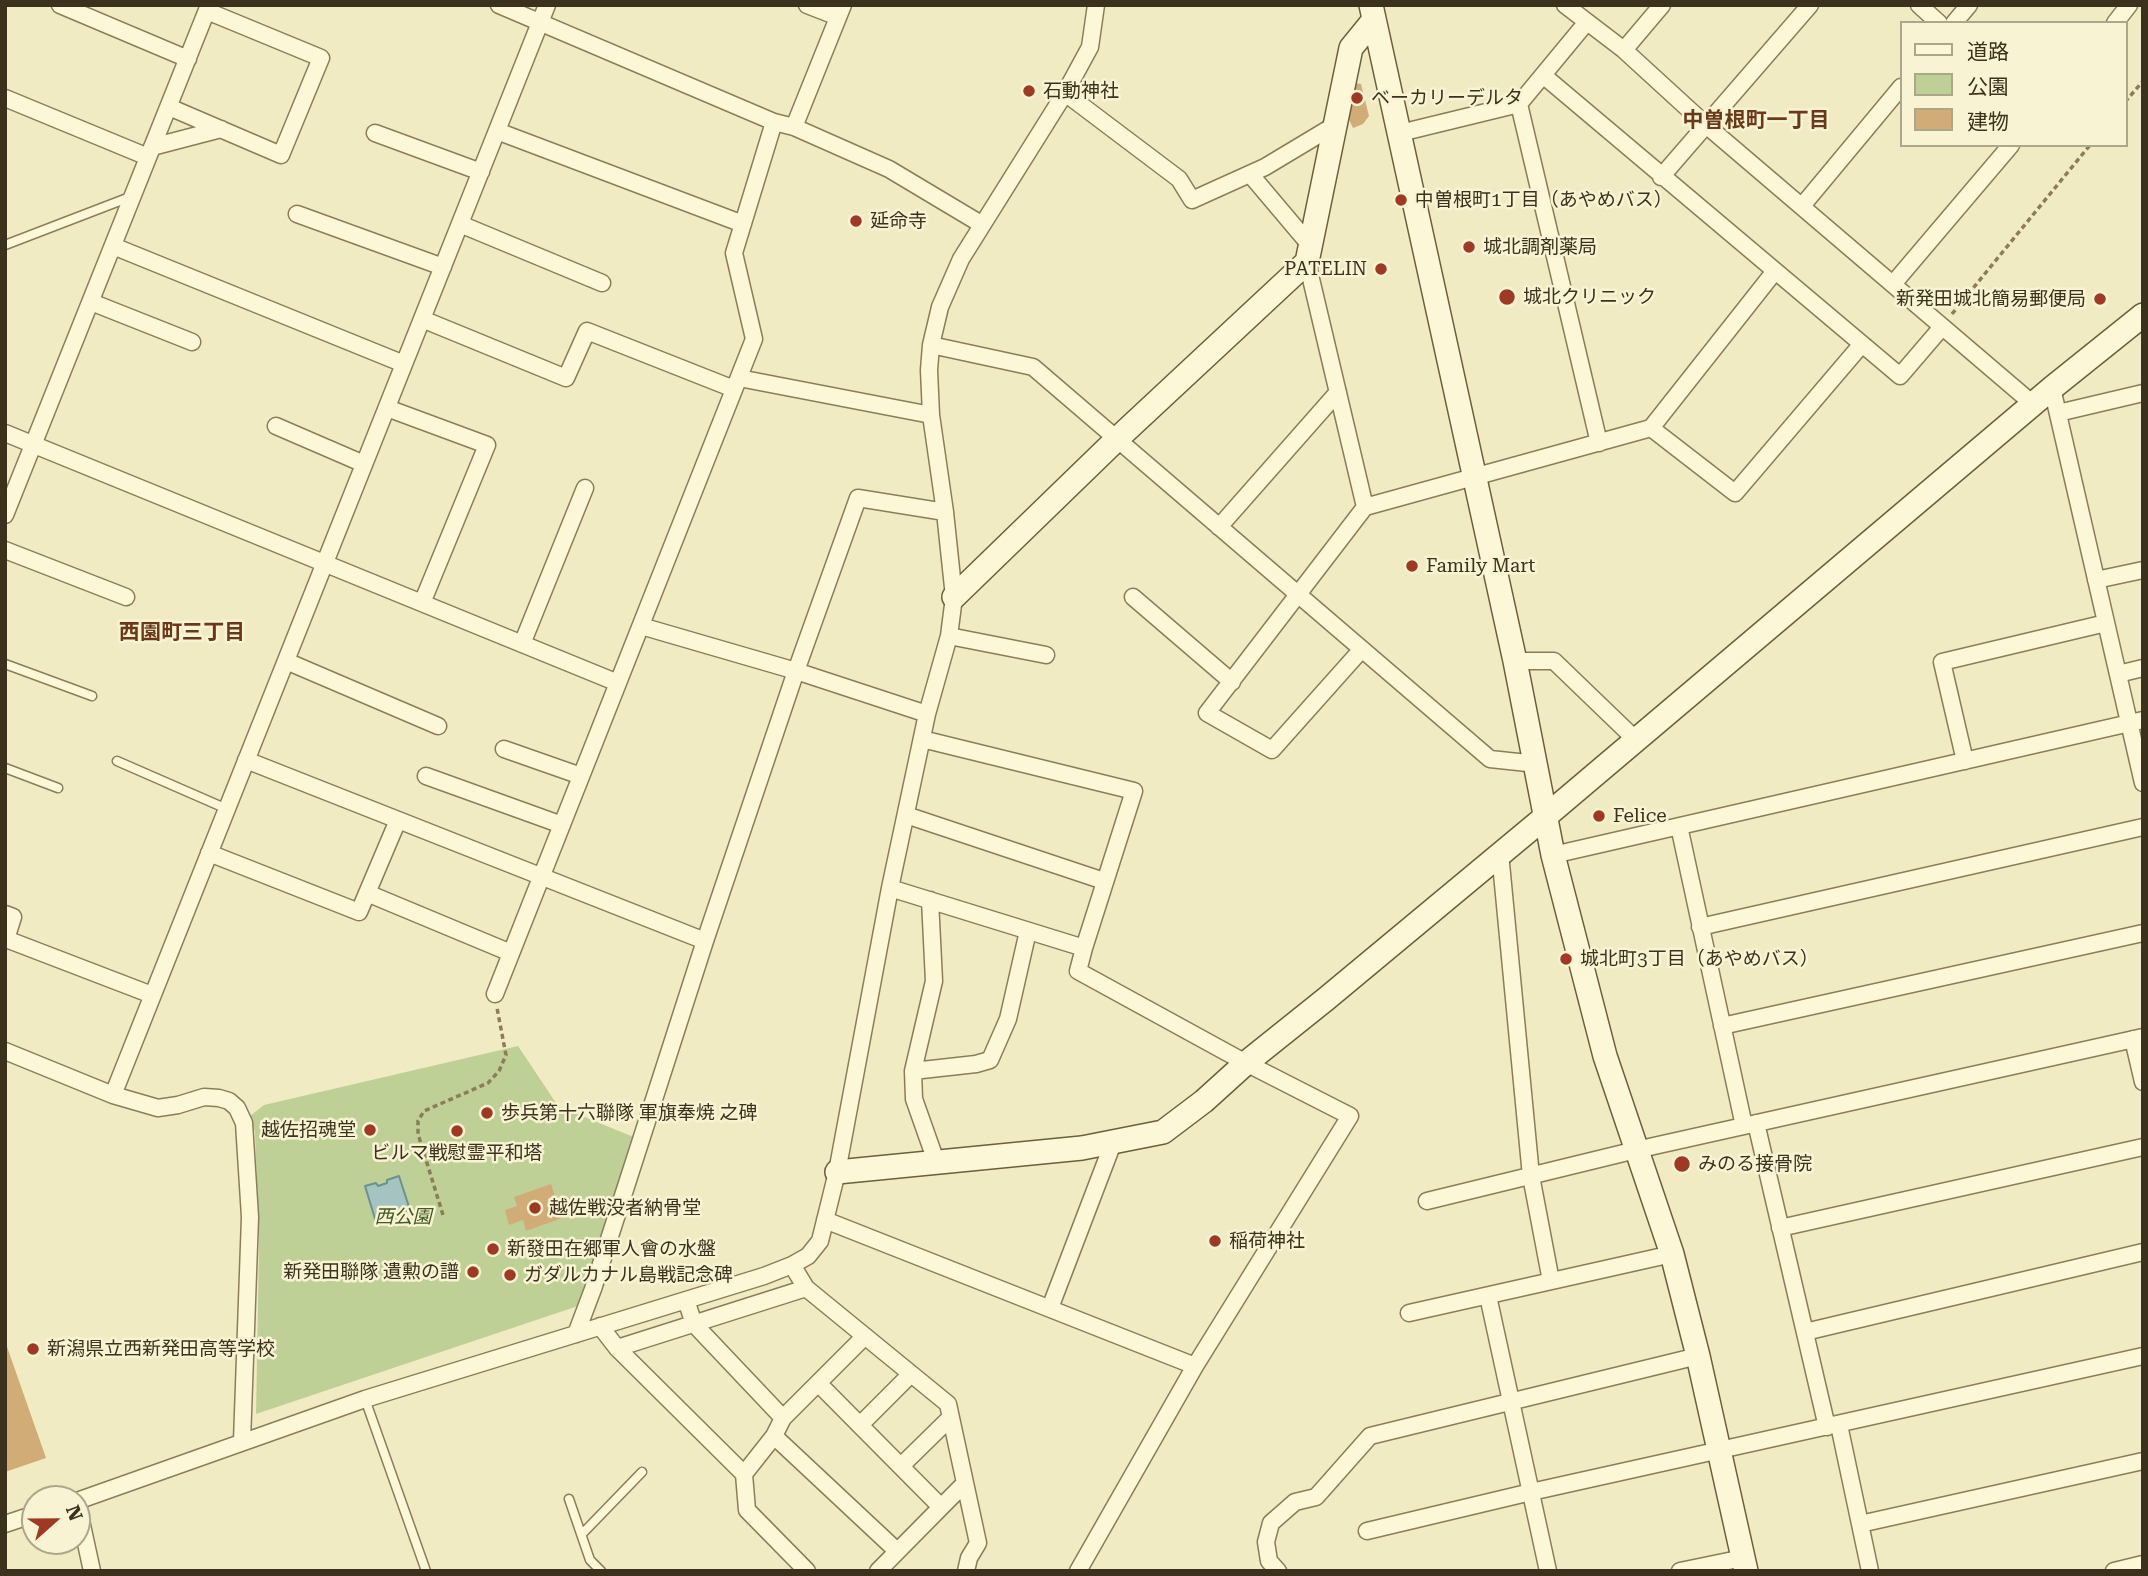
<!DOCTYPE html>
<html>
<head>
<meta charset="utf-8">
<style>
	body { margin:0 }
	#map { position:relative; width:2148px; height:1576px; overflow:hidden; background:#f1ebc3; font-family:"Roboto Serif","Noto Sans JP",serif }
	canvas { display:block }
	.frame { position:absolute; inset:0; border:7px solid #3b311d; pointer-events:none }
	.legend { position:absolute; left:1900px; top:21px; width:228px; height:126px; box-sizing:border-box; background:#f8f4d3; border:2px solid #aca68a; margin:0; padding:9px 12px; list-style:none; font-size:21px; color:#3b311d }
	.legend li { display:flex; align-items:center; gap:14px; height:35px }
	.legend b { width:35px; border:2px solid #aca68a }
	.north { position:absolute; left:21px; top:1485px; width:70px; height:70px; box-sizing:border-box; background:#f8f4d3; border:2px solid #aca68a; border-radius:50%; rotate:69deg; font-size:19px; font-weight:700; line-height:28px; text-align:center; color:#3b311d }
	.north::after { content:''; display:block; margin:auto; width:24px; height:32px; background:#9f3924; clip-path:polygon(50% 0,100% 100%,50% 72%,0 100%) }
</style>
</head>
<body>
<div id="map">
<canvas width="2148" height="1576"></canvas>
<div class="frame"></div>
<ul class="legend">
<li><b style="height:9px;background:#fbf7d7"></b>道路</li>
<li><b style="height:19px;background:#bfd096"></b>公園</li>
<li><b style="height:19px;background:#d1ac76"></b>建物</li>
</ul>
<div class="north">N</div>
</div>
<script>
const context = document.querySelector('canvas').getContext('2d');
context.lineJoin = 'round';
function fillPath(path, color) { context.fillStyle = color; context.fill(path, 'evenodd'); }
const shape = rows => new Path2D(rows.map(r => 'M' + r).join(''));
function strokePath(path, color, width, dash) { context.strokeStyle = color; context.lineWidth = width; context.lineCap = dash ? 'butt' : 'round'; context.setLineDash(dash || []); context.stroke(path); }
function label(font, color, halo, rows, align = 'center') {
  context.font = font + ' "Roboto Serif","Noto Sans JP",serif'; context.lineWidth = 5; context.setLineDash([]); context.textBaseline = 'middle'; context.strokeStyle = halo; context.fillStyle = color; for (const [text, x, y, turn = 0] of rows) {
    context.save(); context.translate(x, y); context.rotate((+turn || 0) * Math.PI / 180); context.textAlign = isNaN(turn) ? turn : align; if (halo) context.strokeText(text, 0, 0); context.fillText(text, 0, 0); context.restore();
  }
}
fillPath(shape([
	[518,1046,558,1106,636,1138,581,1305,256,1414,259,1244,255,1132,250,1116,264,1105]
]), '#bfd096');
const water = shape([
	[399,1176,410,1210,386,1214,387,1218,376,1222,365,1186,376,1183,378,1186,387,1183,387,1180,399,1176]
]);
fillPath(water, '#a5c3c0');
strokePath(water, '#6b9290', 2);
fillPath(shape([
	[1356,83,1361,84,1369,116,1363,124,1353,128,1346,113],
	[551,1184,562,1218,526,1231,523,1220,509,1225,505,1210,517,1206,514,1197],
	[5,1341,46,1458,5,1472]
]), '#d1ac76');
const lane = shape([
	[5,245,130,197],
	[5,664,92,696],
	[117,761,227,809],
	[5,768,58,788],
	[365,1399,426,1571],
	[569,1499,590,1560,601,1571],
	[582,1534,642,1472]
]);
const street = shape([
	[60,5,188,59],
	[499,5,774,122,794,127,889,169,981,224],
	[807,5,838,17],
	[1565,5,1624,50,1706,125,2033,404],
	[1919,5,1939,23],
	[1954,23,1969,5],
	[2115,23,2129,5],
	[1624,50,1662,5],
	[1544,76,1900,376,1942,327],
	[1065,93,1179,179,1192,200,1265,167,1335,125],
	[5,98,148,157],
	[1519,104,1599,443],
	[169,107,281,155,321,58,207,11],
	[794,127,843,5],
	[497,131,743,224],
	[375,133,481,172],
	[1400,133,1519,104,1586,23],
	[152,147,221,129],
	[1250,174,1310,245],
	[1661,177,1810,5],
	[1802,206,1901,87],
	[297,214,443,267],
	[460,224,602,283],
	[113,246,404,364],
	[1307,262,1365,507],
	[1893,284,2011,145],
	[91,302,192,342],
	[422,319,566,378,587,331,734,389],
	[931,345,1033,367,1490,759,1537,764],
	[739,378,931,415],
	[2052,388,2143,783],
	[387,408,487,445,422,603],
	[2058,413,2143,393],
	[276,426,364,464],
	[1651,428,1775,271],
	[5,433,618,683],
	[5,515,209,5],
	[1219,527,1338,392],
	[5,550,126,597],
	[2096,580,2143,570],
	[1133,597,1232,682],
	[641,626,796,671,927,714],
	[949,636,1046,655],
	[522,644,585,488],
	[1362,649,1272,750,1207,713,1365,507,1651,428,1735,493,1862,344],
	[286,661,438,726],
	[1515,661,1554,661,1636,740],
	[2118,674,2143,668],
	[922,739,1134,791,1084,948],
	[504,749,581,776],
	[246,760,705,941],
	[1965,761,1942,662,2106,623],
	[426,776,562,825],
	[906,815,1104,881],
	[1679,826,1744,1126],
	[209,853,359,912,398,820],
	[1500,853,1531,1176,1551,1281],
	[1553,855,2143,720],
	[890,888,1084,948,1078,971,1246,1063,1350,1116,1195,1366,1078,1571],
	[367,893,511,953],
	[930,900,934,981,913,1071,914,1099,937,1164],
	[5,914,13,917,6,939,152,995],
	[1700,927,2143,827],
	[495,994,754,339,734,253,774,122],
	[1722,1026,2143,933],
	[2133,1039,2143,1082],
	[5,1051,113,1095,158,1108,178,1105,204,1097,219,1098,229,1101,237,1108,244,1123,250,1217,242,1441],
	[913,1071,976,1064,990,1060,1008,1019,1028,931],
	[113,1095,547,5],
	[1756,1123,1827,1427],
	[1427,1201,1636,1150,2143,1037],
	[825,1220,1195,1366],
	[1780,1228,2143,1147],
	[792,1265,806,1288,948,1404,978,1543,969,1558,966,1571],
	[1488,1296,1548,1571],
	[686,1300,694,1324,783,1418],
	[1050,1308,1113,1143],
	[1409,1313,1672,1254],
	[600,1326,617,1348,744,1474,747,1510,807,1571],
	[1805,1332,2143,1252],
	[576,1334,593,1289,705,941,796,671,858,498,945,512],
	[617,1348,806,1288],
	[818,1383,941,1507],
	[860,1425,911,1374],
	[1839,1425,1870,1571],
	[774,1436,897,1551],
	[901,1466,951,1417],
	[744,1474,774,1436,783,1418,865,1336],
	[77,1501,365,1399,764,1276,792,1265,808,1256,820,1241,837,1172,890,888,927,714,949,636,954,597,945,512,931,415,929,370,931,345,940,307,961,259,1065,93,1090,47,1096,5],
	[77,1502,92,1571],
	[5,1524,35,1514],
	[1860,1524,2143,1461],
	[1367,1531,1531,1492,2143,1356],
	[878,1571,965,1483],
	[1278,1571,1269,1561,1266,1542,1271,1523,1295,1502,1316,1497,1370,1436,1698,1356],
	[1680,1571,1743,1558],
	[2114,1571,2143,1564]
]);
const secondary = shape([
	[1371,5,1515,661,1553,855,1605,1056,1672,1254,1698,1356,1746,1571],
	[954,597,1117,439,1307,262,1351,48,1373,21],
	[837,1172,1082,1148,1163,1132,1204,1101,1246,1063,1326,999,1545,817,2052,388,2143,315]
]);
strokePath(lane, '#8c7d58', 11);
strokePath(street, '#8c7d58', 19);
strokePath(secondary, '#6e5e3b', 26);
strokePath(shape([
	[2125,102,2143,81],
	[1952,314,2090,145],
	[443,1215,418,1134,418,1121,424,1111,488,1083,499,1071,506,1055,497,1008]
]), '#8c7d58', 3.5, [5, 3.5]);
strokePath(lane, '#fbf7d7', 8);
strokePath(street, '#fbf7d7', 16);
strokePath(secondary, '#fbf7d7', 23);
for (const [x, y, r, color] of [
	[1029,91,7,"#9f3924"],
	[1357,98,7,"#9f3924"],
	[1401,200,7,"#9f3924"],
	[856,221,7,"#9f3924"],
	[1469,247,7,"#9f3924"],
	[1381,269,7,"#9f3924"],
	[1507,297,9,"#9f3924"],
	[2100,299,7,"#9f3924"],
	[1412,566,7,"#9f3924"],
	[1599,816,7,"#9f3924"],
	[1566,959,7,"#9f3924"],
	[487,1113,7,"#9f3924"],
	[370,1130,7,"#9f3924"],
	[457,1131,7,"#9f3924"],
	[1682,1164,9,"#9f3924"],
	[535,1208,7,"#9f3924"],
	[1215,1241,7,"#9f3924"],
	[493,1249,7,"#9f3924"],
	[473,1272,7,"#9f3924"],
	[510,1275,7,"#9f3924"],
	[33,1349,7,"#9f3924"]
]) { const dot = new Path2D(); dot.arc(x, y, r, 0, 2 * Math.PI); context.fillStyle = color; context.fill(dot); strokePath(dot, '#f8f4d3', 2.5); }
label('19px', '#3b311d', '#f8f4d3', [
	["石動神社",1043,91],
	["ベーカリーデルタ",1371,98],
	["中曽根町1丁目（あやめバス）",1415,200],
	["延命寺",870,221],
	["城北調剤薬局",1483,247],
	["PATELIN",1367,269,"right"],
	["城北クリニック",1523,297],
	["新発田城北簡易郵便局",2086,299,"right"],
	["Family Mart",1426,566],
	["Felice",1613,816],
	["城北町3丁目（あやめバス）",1580,959],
	["歩兵第十六聯隊 軍旗奉焼 之碑",501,1113],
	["越佐招魂堂",356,1130,"right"],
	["ビルマ戦慰霊平和塔",457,1153,"center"],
	["みのる接骨院",1698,1164],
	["越佐戦没者納骨堂",549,1208],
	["稲荷神社",1229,1241],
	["新發田在郷軍人會の水盤",507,1249],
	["新発田聯隊 遺勲の譜",459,1272,"right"],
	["ガダルカナル島戦記念碑",524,1275],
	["新潟県立西新発田高等学校",47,1349]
], 'left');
label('italic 19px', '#425922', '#f8f4d3', [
	["西公園",403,1217]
]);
label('bold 21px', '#6b391a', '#f8f4d3', [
	["中曽根町一丁目",1756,121],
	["西園町三丁目",182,633]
]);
</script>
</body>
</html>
